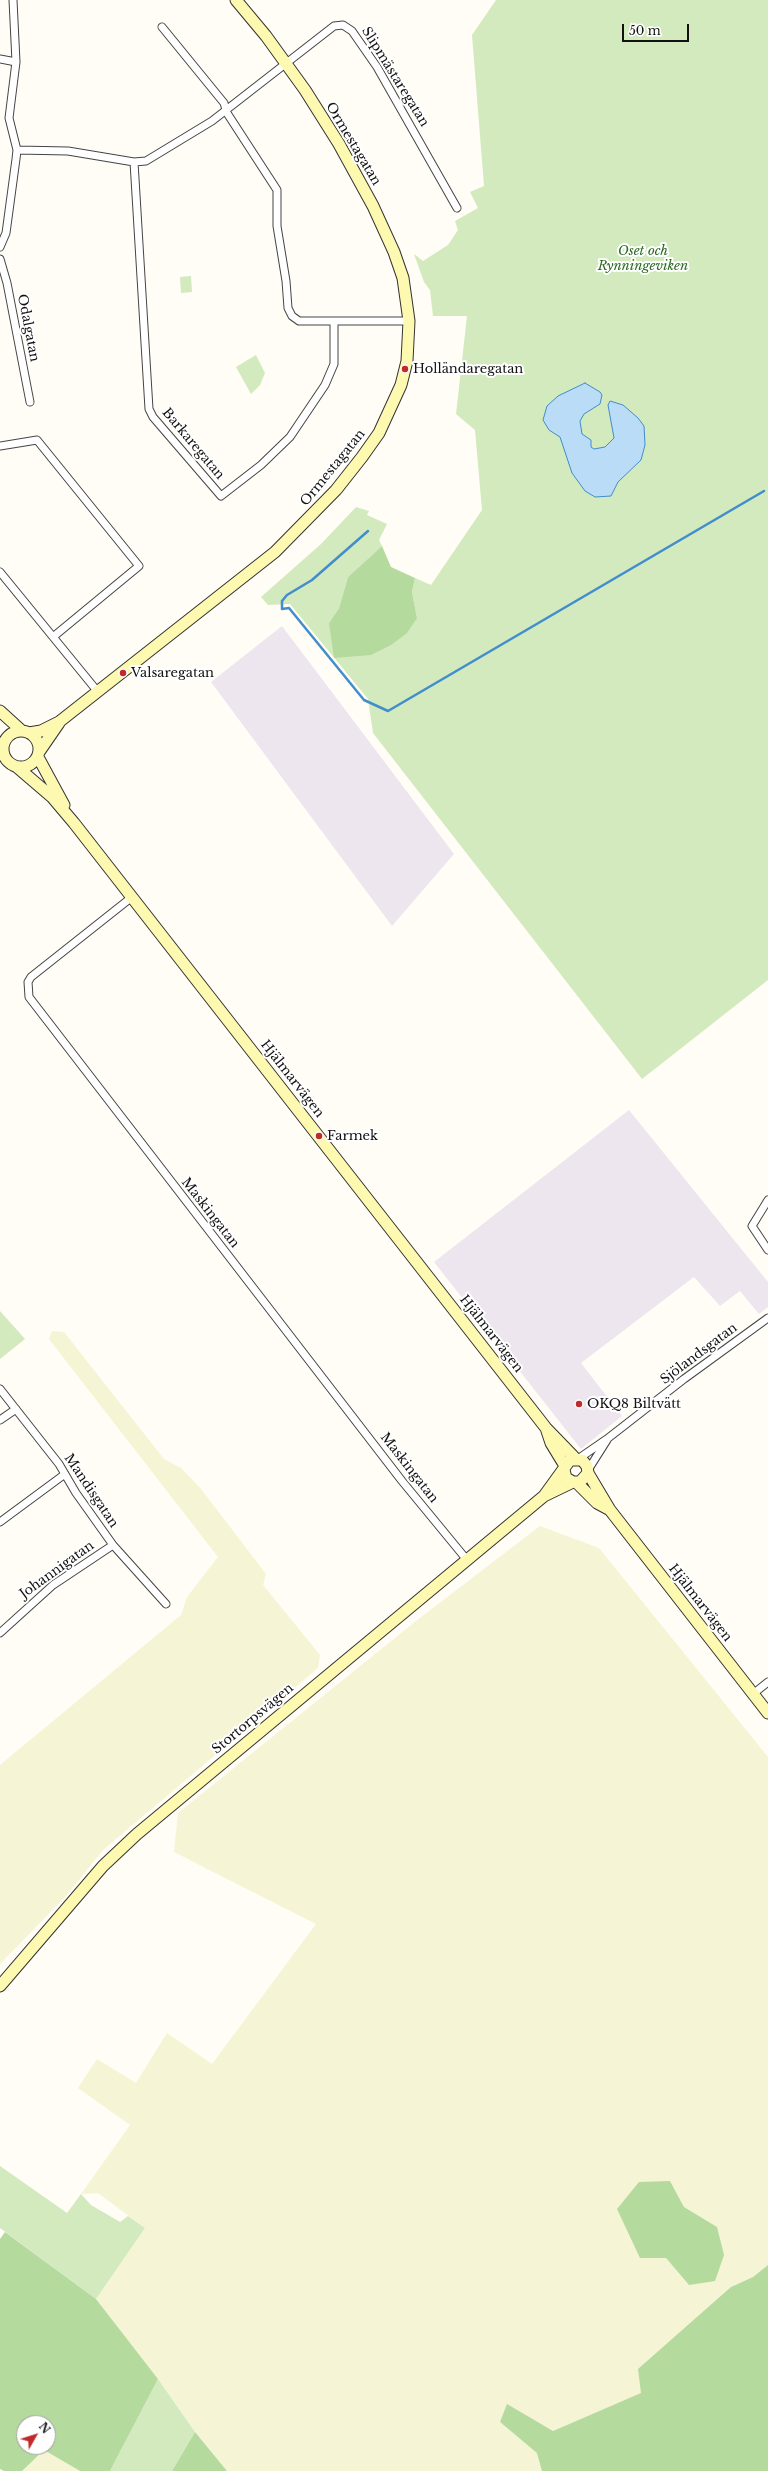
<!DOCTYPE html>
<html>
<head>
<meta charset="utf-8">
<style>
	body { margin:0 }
	#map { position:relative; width:768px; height:2471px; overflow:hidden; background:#fffdf5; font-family:"Libre Baskerville",serif }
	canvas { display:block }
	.north { position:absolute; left:16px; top:2415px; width:40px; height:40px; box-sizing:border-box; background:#fff; border:1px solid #a0a0a0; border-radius:50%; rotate:51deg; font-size:11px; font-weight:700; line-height:16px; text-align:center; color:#111 }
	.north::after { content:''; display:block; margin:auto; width:14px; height:18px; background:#c02b2a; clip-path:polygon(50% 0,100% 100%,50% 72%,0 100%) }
	.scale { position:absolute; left:622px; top:24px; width:67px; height:18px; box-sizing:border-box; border:2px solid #111; border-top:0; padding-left:5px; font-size:12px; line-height:14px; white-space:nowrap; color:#111; -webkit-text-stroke:3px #fff; paint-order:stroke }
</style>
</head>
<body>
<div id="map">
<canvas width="768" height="2471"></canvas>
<div class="north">N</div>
<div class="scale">50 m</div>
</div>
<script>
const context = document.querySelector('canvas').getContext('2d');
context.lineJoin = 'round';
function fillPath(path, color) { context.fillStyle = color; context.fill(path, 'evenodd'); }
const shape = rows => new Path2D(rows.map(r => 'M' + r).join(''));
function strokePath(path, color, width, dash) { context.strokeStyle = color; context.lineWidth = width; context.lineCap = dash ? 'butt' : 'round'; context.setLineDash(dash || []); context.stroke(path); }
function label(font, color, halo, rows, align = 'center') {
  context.font = font + ' "Libre Baskerville",serif'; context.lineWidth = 4; context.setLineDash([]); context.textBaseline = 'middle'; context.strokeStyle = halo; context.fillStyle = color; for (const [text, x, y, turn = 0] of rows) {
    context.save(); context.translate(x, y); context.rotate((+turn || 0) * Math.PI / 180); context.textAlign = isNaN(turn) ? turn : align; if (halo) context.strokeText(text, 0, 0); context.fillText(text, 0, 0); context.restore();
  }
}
fillPath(shape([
	[282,626,454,854,392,926,211,682],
	[629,1110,768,1282,768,1307,759,1314,740,1291,720,1306,694,1277,581,1363,622,1416,581,1449,434,1262]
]), '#eee6ef');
fillPath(shape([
	[52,1331,64,1332,164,1459,181,1468,201,1489,266,1574,263,1585,320,1655,318,1668,103,1850,66,1896,0,1964,0,1765,181,1615,187,1597,218,1557,49,1339],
	[540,1526,599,1548,768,1757,768,2265,753,2277,731,2287,642,2393,553,2431,507,2405,500,2422,538,2453,542,2471,227,2471,195,2432,158,2379,96,2299,145,2228,98,2193,81,2194,130,2125,78,2088,97,2059,136,2083,167,2033,212,2064,316,1924,174,1852,178,1813,416,1621],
	[670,2181,684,2207,717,2227,689,2285,666,2258],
	[44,2450,80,2471,22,2471]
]), '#f5f4d4');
fillPath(shape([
	[496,0,768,0,768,980,642,1079,373,733,368,699,290,604,268,605,261,597,321,544,356,507,369,511,367,515,387,524,379,540,382,546,348,577,339,608,329,623,417,618,412,592,415,578,431,585,482,510,475,430,456,414,467,316,433,316,430,290,424,282,414,254,423,261,448,245,458,230,455,221,478,208,470,192,484,186,472,35],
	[191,276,192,292,181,293,180,277],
	[256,355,265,373,260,385,251,394,236,367],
	[0,1311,25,1339,0,1359],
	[0,2166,67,2213,81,2194,91,2205,120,2222,128,2216,145,2228,96,2299,0,2228],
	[158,2379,195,2432,172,2471,110,2471]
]), '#d2eabe');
fillPath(shape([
	[382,546,391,567,415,578,412,592,417,618,407,633,391,645,371,655,334,658,329,623,339,608,348,577],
	[670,2181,684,2207,717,2227,724,2255,715,2281,689,2285,666,2258,640,2258,617,2209,639,2182],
	[5,2232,96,2299,158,2379,110,2471,80,2471,44,2450,22,2471,4,2471,0,2469,0,2239],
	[24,2423,48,2423,48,2447,24,2447],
	[768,2265,768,2471,542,2471,537,2453,500,2422,507,2404,553,2431,641,2393,638,2369,731,2287,753,2277],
	[195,2432,227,2471,172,2471]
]), '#b5da9d');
const water = shape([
	[585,383,600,392,602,395,600,404,584,414,580,421,582,434,591,440,591,447,594,449,605,447,614,438,608,405,610,401,623,405,638,418,644,426,645,445,641,460,618,482,611,496,595,497,585,491,572,473,560,437,549,430,543,420,547,406,558,396,585,383]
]);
fillPath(water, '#badcf6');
strokePath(water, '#428dcc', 1);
strokePath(shape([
	[368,531,312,580,287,595,282,601,282,609,289,608,364,700,388,711,764,491]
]), '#428dcc', 2.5);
const street = shape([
	[162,27,224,103,227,113,277,190,277,226,286,281,288,308,292,316,299,321,409,321],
	[0,59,16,62],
	[17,150,68,151,134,162,146,161,212,121,334,26,343,25,352,31,377,67,457,208],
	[134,162,149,409,153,417,221,496,261,465,290,437,325,385,334,364,334,321],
	[0,247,6,233,16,159,17,150,9,118,16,62,13,0],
	[0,259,7,283,30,402],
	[0,446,37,440,139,566,53,637],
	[0,572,98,692],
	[132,897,31,977,28,982,29,997,402,1481,467,1560],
	[768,1200,752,1226,768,1250],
	[0,1389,59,1464,76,1493,113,1545,166,1604],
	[0,1420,16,1409],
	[578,1459,607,1439,684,1379,768,1318],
	[588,1470,607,1440],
	[0,1522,65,1474],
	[0,1633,53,1585,113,1545],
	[753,1694,768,1682]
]);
const secondary = shape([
	[0,711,22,731],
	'3 749a18 18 0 1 1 36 0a18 18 0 1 1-36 0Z',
	[29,733,41,731,59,722,275,552,336,490,362,457,379,433,401,385,407,361,409,321,403,278,394,252,373,206,339,144,305,90,266,36,236,0],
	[39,752,59,723],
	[38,757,64,805],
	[17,767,52,797,74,823,546,1428,576,1459],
	[546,1428,551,1443,565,1466],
	[588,1473,610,1510,768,1713],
	[576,1482,597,1503,610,1510],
	[544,1496,570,1460,582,1460,587,1466,588,1473,580,1482,573,1482,566,1478,564,1470],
	[0,1986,103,1866,137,1834,544,1496,573,1482]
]);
strokePath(street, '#444', 9);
strokePath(secondary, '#333', 13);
strokePath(street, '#fff', 7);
strokePath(secondary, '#fdf9b1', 11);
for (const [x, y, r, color] of [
	[405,369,4,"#c02b2a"],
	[123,673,4,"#c02b2a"],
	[319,1136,4,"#c02b2a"],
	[579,1404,4,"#c02b2a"]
]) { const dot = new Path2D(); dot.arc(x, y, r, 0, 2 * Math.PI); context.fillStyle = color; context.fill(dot); strokePath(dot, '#fff', 1.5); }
label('13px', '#111', '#fff', [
	["Slipmästaregatan",395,77,58],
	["Ormestagatan",353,144,59],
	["Odalgatan",28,328,79],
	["Barkaregatan",193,444,50],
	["Ormestagatan",333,468,-51],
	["Hjälmarvägen",292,1079,52],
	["Maskingatan",210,1213,52],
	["Hjälmarvägen",491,1334,52],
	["Sjölandsgatan",699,1354,-37],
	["Maskingatan",409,1468,52],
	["Mandisgatan",91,1491,56],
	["Johannigatan",57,1570,-36],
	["Hjälmarvägen",700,1603,52],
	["Stortorpsvägen",253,1719,-40]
]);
label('italic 13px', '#2c6921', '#fff', [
	["Oset och",643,251],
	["Rynningeviken",643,266]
]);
label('13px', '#111', '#fff', [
	["Holländaregatan",413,369],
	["Valsaregatan",131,673],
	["Farmek",327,1136],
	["OKQ8 Biltvätt",587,1404]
], 'left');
</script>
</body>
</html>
